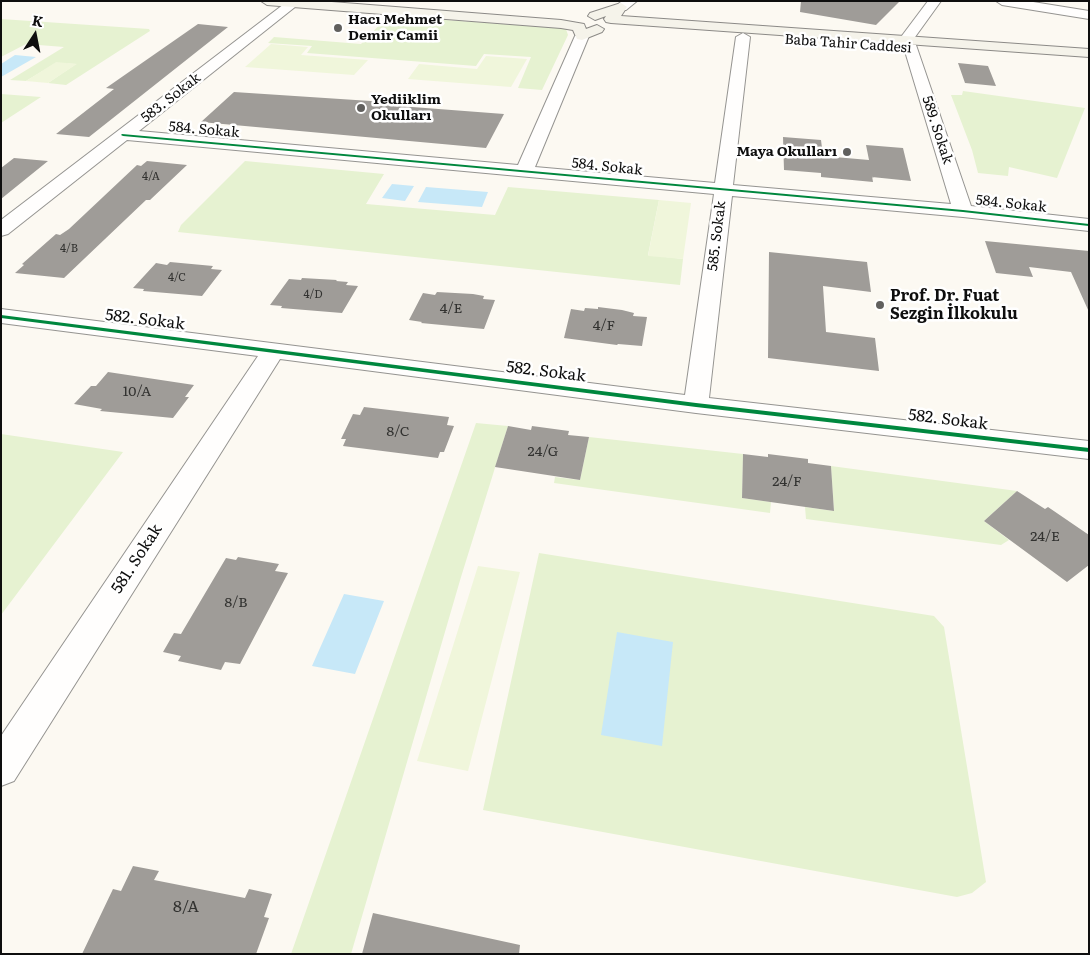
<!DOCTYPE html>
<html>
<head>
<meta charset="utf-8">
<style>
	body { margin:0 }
	#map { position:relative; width:1090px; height:955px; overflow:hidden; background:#fcf9f2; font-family:Literata,serif }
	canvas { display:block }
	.frame { position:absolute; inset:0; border:2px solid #0e0e0e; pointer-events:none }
	.north { position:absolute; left:10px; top:10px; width:50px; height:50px; -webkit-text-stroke:4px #fff; paint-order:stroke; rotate:11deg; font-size:14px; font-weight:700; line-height:20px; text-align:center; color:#0e0e0e }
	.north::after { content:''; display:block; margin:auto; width:18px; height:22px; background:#0e0e0e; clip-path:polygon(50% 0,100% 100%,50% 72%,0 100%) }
</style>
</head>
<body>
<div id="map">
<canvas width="1090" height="955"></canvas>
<div class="frame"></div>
<div class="north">K</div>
</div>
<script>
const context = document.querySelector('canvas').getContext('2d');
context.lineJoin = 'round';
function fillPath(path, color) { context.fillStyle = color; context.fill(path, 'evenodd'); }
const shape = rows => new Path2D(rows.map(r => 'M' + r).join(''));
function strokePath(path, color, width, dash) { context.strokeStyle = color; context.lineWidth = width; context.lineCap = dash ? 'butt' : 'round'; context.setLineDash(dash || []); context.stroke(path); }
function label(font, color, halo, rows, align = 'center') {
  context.font = font + ' Literata,serif'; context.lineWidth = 5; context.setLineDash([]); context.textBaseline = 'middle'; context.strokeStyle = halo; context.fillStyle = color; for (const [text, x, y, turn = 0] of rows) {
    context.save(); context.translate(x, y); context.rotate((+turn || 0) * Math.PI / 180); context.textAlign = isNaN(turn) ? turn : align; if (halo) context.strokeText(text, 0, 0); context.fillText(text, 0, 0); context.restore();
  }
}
fillPath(shape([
	[388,16,560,28,566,29,568,35,542,90,518,88,531,57,484,54,476,66,307,53,312,46,268,43,274,37,361,44],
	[1,19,149,29,150,31,66,85,48,83,76,64,56,63,26,81,10,80,64,47,26,44,1,57],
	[963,91,1085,108,1057,178,1009,167,1008,176,978,173,972,150,951,95,962,95],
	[1,94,41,97,1,123],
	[245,161,384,174,366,204,495,215,508,187,659,200,648,255,683,259,680,285,178,232,181,225],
	[476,423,508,426,461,577,351,954,291,954],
	[1,434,123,452,1,615],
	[589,437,743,454,742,498,771,502,770,513,554,483,555,477,580,480],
	[831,466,1017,491,984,521,1009,540,1001,545,806,519,805,507,834,511],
	[539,553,934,616,944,627,986,882,972,893,957,897,483,810]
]), '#e6f2d1');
fillPath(shape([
	[271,44,308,47,301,55,368,60,354,75,245,67],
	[486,56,527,59,511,87,408,79,419,64,477,69],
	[56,62,77,64,48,83,26,81],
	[659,200,691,203,683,259,648,256],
	[478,566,520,572,468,771,417,761]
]), '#f0f6db');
fillPath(shape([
	[15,55,36,57,1,77,1,64],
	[392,184,414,186,405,201,382,198],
	[426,187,488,192,482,207,418,202],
	[344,594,384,601,355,674,312,666],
	[617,632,673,642,662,746,601,735]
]), '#c7e8f8');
fillPath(shape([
	[801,1,900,1,876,25,800,12],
	[198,24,228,27,89,137,56,134,114,89,106,88],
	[958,63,988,66,996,86,965,83],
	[234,92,401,103,399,106,504,114,486,148,201,122],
	[783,137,821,140,823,156,869,160,866,145,903,148,911,181,872,177,872,176,873,182,821,177,821,173,784,170],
	[14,158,48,161,1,199,1,168],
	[147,161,187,165,150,200,146,200,64,278,15,273,24,265,22,264,56,234,60,235,69,229,137,165,141,166],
	[985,241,1089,251,1089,312,1071,272,1029,267,1033,277,996,273],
	[769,252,867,262,871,292,823,286,826,332,875,338,879,371,768,358],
	[170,262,213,266,211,269,222,270,202,296,143,291,144,289,133,288,156,263,167,265],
	[302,278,337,280,336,281,348,282,346,285,358,286,342,313,281,308,282,306,270,305,289,279,301,280],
	[437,292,473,294,484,296,483,299,495,300,484,329,421,323,422,322,409,320,423,293,435,295],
	[598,307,622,310,634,313,633,316,647,317,642,346,618,344,617,345,564,338,571,309,584,311,585,308,598,309],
	[108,372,194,385,185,397,189,397,173,418,100,411,102,409,74,404,91,386,96,386],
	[364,407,449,417,447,425,454,426,444,452,440,452,438,458,343,446,346,439,341,439,353,414,360,415],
	[508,426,531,430,532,426,569,431,568,435,589,437,580,480,495,467],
	[743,454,768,457,768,454,808,459,808,463,831,466,834,511,742,498],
	[1017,491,1045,509,1048,507,1089,535,1089,565,1067,582,984,521],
	[238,557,279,564,275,571,288,573,240,664,225,662,221,670,178,661,181,656,163,652,174,633,181,634,226,558,236,560],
	[133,866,159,871,154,880,245,898,249,889,272,894,264,917,269,918,256,954,82,954,113,889,121,891],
	[373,913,520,945,519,954,362,954]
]), '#9f9c98');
const street = shape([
	[288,1,299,1,300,3,139,131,518,165,575,36,582,32,589,36,535,167,715,183,736,37,743,33,750,37,733,185,951,204,904,48,906,45,911,44,916,45,971,206,1089,219,1089,231,963,217,732,196,709,398,1089,441,1089,459,696,413,280,359,14,781,1,786,1,736,258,356,1,323,1,309,685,395,714,194,127,140,8,234,1,236,1,220,288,1],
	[622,1,637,1,626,10,616,10,615,7,622,1],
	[928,1,941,1,910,44,900,44,898,41,928,1],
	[996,1,1027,1,1089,11,1089,19,1002,5,996,1]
]);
const secondary = shape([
	[261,1,319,1,561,20,584,24,586,29,597,25,604,29,602,32,582,40,577,39,573,30,561,28,267,5,261,1],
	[621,3,627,7,621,16,1089,49,1089,57,611,23,606,22,604,19,606,16,595,20,588,16,590,13,621,3]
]);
strokePath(street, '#959491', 2);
strokePath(secondary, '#8c8a87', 2);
fillPath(street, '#fffefd');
fillPath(secondary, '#f5f3ea');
fillPath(shape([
	[122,134,963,210,1089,224,1089,226,963,212,123,136,121,135,122,134],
	[1,315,696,403,1089,448,1089,452,696,407,1,318,1,315]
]), '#00873e');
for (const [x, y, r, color] of [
	[338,28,5,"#61605e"],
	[361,108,5,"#61605e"],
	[847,152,5,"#61605e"],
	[880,305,5,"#61605e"]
]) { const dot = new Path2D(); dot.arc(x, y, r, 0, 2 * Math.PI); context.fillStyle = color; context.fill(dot); strokePath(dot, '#fff', 2); }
label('11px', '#323230', null, [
	["4/A",151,177],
	["4/B",69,249],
	["4/C",177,278],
	["4/D",313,295]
]);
label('bold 14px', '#0e0e0e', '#fff', [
	["Hacı Mehmet",348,20],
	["Demir Camii",348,36],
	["Yediiklim",371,100],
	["Okulları",371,116],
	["Maya Okulları",837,152,"right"]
], 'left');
label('14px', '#0e0e0e', '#fff', [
	["Baba Tahir Caddesi",848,44,4],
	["583. Sokak",171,98,-38],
	["584. Sokak",204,130,5],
	["589. Sokak",937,130,72],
	["584. Sokak",607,167,6],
	["584. Sokak",1011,204,6],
	["585. Sokak",717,236,-83]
]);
label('14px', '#323230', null, [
	["4/E",451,309],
	["4/F",604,326],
	["10/A",137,392],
	["8/C",398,432],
	["24/G",543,452],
	["24/F",787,482],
	["24/E",1045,537],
	["8/B",236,603]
]);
label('bold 16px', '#0e0e0e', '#fff', [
	["Prof. Dr. Fuat",890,296],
	["Sezgin İlkokulu",890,314]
], 'left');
label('16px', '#0e0e0e', '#fff', [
	["582. Sokak",145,320,7],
	["582. Sokak",546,372,7],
	["582. Sokak",948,420,7],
	["581. Sokak",137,559,-57]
]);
label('16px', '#323230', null, [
	["8/A",186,907]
]);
</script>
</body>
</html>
